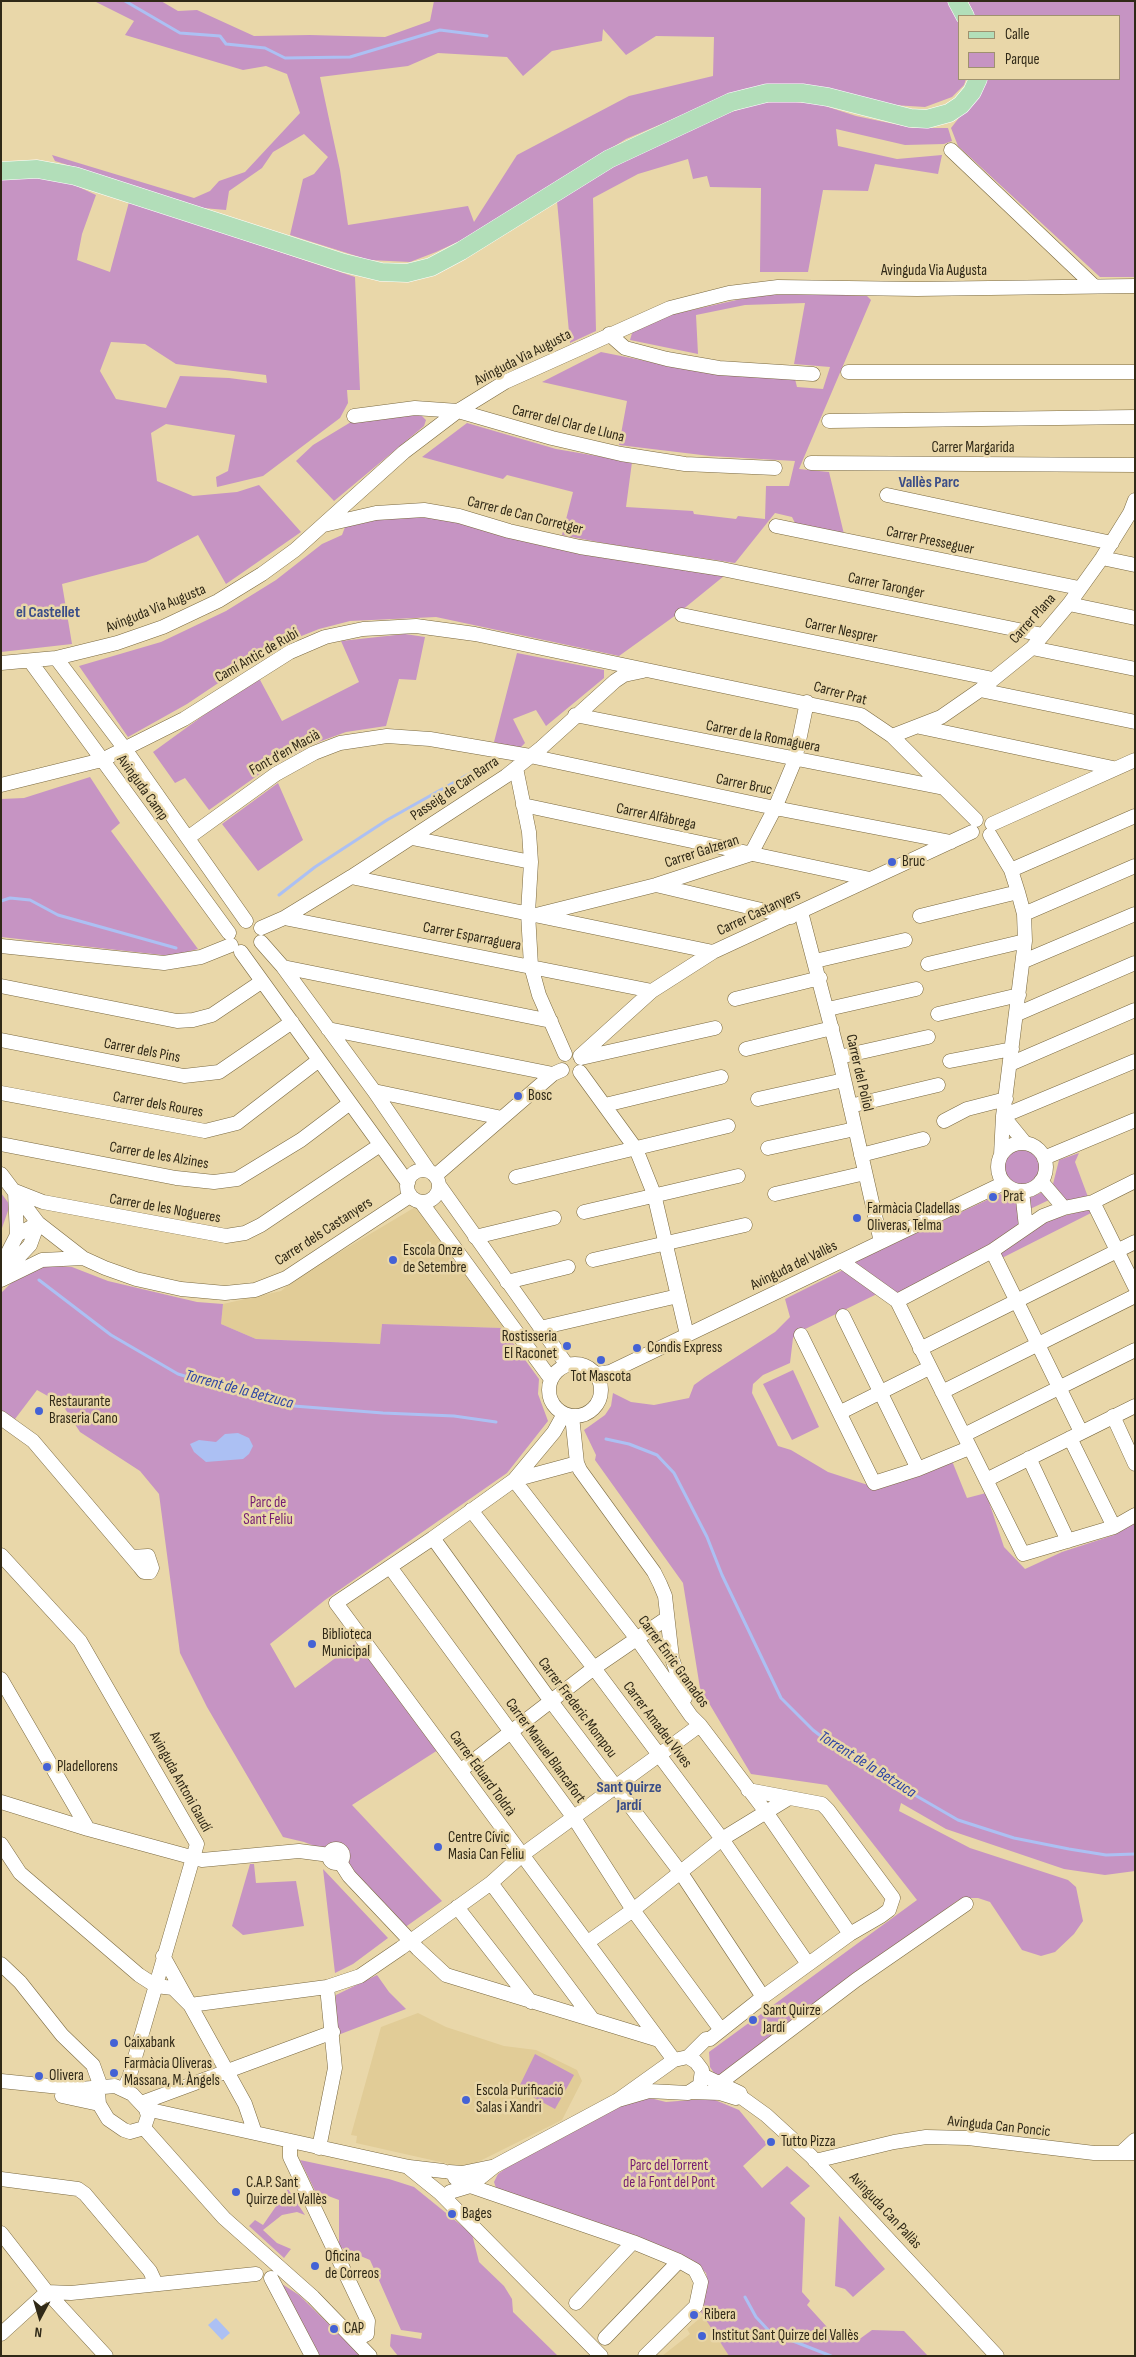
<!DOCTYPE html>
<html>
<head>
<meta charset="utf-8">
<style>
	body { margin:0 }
	#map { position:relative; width:1136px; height:2357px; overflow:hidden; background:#e9d7a9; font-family:"Sofia Sans Condensed",sans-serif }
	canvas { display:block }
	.frame { position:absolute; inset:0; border:2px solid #302917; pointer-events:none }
	.legend { position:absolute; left:958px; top:15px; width:162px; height:65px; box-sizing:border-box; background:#e9d7a9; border:1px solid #9f916f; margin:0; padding:6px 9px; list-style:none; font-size:15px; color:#302917 }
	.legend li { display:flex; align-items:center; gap:10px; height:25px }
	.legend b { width:25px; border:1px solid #9f916f }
	.north { position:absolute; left:15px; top:2292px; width:50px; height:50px; -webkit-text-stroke:4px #e9d7a9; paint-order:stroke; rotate:186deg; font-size:14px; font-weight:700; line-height:20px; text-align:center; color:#302917 }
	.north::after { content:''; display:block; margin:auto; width:18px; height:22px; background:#302917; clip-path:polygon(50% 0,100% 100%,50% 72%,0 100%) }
</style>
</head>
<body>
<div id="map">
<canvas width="1136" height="2357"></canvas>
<div class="frame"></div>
<ul class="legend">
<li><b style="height:6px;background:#b2deb9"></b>Calle</li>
<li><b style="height:14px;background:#c694c3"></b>Parque</li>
</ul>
<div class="north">N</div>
</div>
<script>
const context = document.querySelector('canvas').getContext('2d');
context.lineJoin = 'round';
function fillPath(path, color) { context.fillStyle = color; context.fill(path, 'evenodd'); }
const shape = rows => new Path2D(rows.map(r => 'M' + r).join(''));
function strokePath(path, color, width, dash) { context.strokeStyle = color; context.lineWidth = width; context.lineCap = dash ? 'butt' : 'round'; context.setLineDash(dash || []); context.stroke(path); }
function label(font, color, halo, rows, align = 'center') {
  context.font = font + ' "Sofia Sans Condensed",sans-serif'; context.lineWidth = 5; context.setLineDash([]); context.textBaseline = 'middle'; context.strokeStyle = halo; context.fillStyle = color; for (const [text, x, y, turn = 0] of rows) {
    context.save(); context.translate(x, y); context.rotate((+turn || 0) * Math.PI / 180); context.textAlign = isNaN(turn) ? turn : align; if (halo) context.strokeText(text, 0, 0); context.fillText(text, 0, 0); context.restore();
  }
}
fillPath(shape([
	[417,1206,504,1324,502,1328,382,1324,380,1344,256,1339,221,1324,223,1304,281,1291,298,1277],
	[418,2013,446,2027,504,2046,536,2050,577,2070,582,2081,562,2120,472,2165,458,2166,356,2143,357,2136,351,2135,381,2027],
	[705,2314,729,2356,662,2356,690,2334,687,2329]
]), '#e1cc97');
fillPath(shape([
	[94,1,161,1,178,11,197,10,254,36,310,35,385,37,430,21,434,1,949,1,960,21,960,79,966,79,964,85,952,97,925,107,893,105,826,88,779,85,744,89,626,139,464,239,436,252,410,262,369,260,290,235,303,179,314,174,328,157,304,134,273,152,262,168,229,191,226,210,203,208,55,161,52,155,194,198,210,191,219,181,245,172,300,113,287,74,266,66,243,70,125,35,134,21],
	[603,29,626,55,656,36,714,37,713,76,629,96,517,155,474,222,468,206,348,225,340,170,320,77,408,66,438,53,507,57,523,76,552,51,602,41],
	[968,1,1135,1,1135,277,1100,277,958,146,951,128,976,96,984,79,1120,79,1120,16,975,16],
	[784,101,819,104,856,116,913,128,948,128,952,141,944,144,905,145,836,129,838,146,897,159,942,155,938,174,875,164,868,191,823,190,808,272,760,272,761,188,710,187,707,176,693,179,688,159,638,174,593,198,596,331,570,343,557,201,610,168,706,120,760,103],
	[27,175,68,182,96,195,82,234,77,260,110,272,129,202,355,277,360,390,347,390,348,403,340,418,263,476,217,487,216,477,228,471,235,435,166,424,151,433,157,481,193,496,237,492,259,485,301,532,226,584,198,535,146,562,62,584,72,644,1,652,1,177],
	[111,342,145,344,176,364,266,375,267,383,229,378,180,376,166,408,116,399,100,371],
	[794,293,867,296,871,300,799,469,829,472,844,534,795,523,792,517,775,513,735,563,608,544,562,535,573,492,507,475,503,479,422,457,467,423,556,449,632,462,626,507,693,511,694,514,736,519,738,516,765,519,766,486,789,486,795,461,710,456,619,445,627,401,542,382,601,352,671,366,795,379,797,387,823,389,830,367,794,364,805,303,745,305,696,315,698,354,630,340,633,330,674,314,750,297],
	[402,413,421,415,426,420,424,426,334,501,296,461,313,445,351,422],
	[414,515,433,517,592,554,724,576,676,615,619,656,436,617,350,621,319,629,269,649,187,704,128,737,79,666,161,642,226,611,276,580,322,544,342,535,345,527,379,518],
	[405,634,425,637,416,680,399,679,386,726,346,732,313,744,268,768,209,810,185,778,175,783,153,752,204,715,259,678,282,721,359,682,341,641],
	[517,653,604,670,604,678,546,726,536,710,513,719,525,743,519,749,494,742],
	[90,777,120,823,111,831,198,949,171,956,1,937,1,799,24,798],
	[278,783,303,840,258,871,222,824],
	'1001 1167a20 20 0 1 1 40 0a20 20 0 1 1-40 0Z',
	[1079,1153,1075,1162,1088,1197,1067,1201,1053,1184,1059,1160],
	[1045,1191,1051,1199,1028,1210,1027,1199],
	[1,1193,10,1205,1,1231],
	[1000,1194,1019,1203,1021,1224,988,1248,897,1294,854,1262],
	[1089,1209,1091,1213,1002,1258,1000,1252,1045,1221],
	[40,1265,72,1267,108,1281,197,1302,223,1304,221,1324,256,1339,380,1344,382,1324,502,1328,539,1379,538,1394,548,1421,507,1473,325,1600,270,1644,295,1688,357,1642,438,1750,352,1805,442,1901,404,1928,325,1850,304,1842,283,1837,207,1707,180,1653,159,1494,140,1471,80,1432,62,1404,37,1390,15,1419,1,1410,1,1293,15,1279],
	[843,1270,879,1293,799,1332,793,1338,790,1363,763,1375,753,1384,752,1393,778,1446,791,1450,828,1472,874,1487,952,1461,967,1498,986,1493,1004,1547,1025,1569,1062,1552,1114,1535,1135,1521,1135,1871,1105,1875,1064,1869,946,1829,901,1803,899,1811,970,1848,1068,1880,1076,1887,1083,1921,1074,1934,1055,1952,1041,1956,1022,1950,990,1902,978,1898,964,1898,957,1901,724,2077,716,2076,710,2067,709,2052,917,1900,827,1785,751,1774,700,1688,683,1583,595,1460,596,1455,584,1430,605,1415,611,1406,613,1393,631,1402,654,1405,689,1398,694,1385,705,1377,775,1332,790,1317,785,1299],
	[793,1370,819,1427,792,1440,763,1384],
	[250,1864,254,1864,256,1883,296,1881,304,1926,243,1935,232,1926],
	[323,1869,388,1938,353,1964,335,1973],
	[377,1975,389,1992,406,2009,338,2035,334,2004,336,1995],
	[535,2054,574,2075,555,2109,518,2089],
	[646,2097,666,2102,703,2099,715,2100,739,2110,767,2144,743,2166,762,2188,787,2166,810,2186,790,2203,805,2218,802,2292,810,2301,807,2305,827,2327,844,2339,861,2338,872,2330,904,2331,928,2356,729,2356,701,2312,708,2283,706,2273,694,2261,496,2188,494,2182,498,2174,510,2165,626,2102],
	[300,2160,389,2179,414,2187,472,2234,479,2262,504,2286,512,2299,513,2312,558,2356,398,2356,390,2346,391,2334,421,2339,422,2333,401,2330,370,2260,339,2247,339,2200,315,2191],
	[288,2189,305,2215,297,2212,282,2215,263,2230,277,2243,291,2249,284,2258,249,2226,255,2220,263,2225],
	[839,2216,885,2269,853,2297,845,2289,835,2286],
	[282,2284,299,2295,361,2356,316,2356]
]), '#c694c3');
fillPath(shape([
	[238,1433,249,1438,253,1446,249,1454,243,1459,206,1462,194,1452,190,1444,199,1440,216,1442,225,1434],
	[216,2318,230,2333,222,2340,208,2325]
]), '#acc0f3');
strokePath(shape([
	[125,1,180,33,220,36,226,44,265,48,285,58,350,57,440,30,487,36],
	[279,895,315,867,387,820,476,770],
	[1,901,10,898,30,900,58,915,176,948],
	[39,1280,111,1335,178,1374,281,1405,383,1413,454,1416,496,1422],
	[606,1439,629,1444,657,1455,674,1473,707,1537,722,1575,781,1698,813,1730,844,1754,958,1820,1014,1838,1069,1849,1106,1855,1135,1854],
	[745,2297,756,2317,770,2332,831,2356]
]), '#acc0f3', 3);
const minor = shape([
	[951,150,1094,286],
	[609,334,625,348,667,359,719,368,813,374],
	[848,372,1135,372],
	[354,416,415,408,458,411,552,438,621,454,685,464,775,468],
	[829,421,1135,417],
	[811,463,1135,465],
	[887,495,1112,543],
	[324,525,376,513,424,510,459,516,509,531,580,547,722,569,1043,635],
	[776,526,1079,588],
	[1102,558,1135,565],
	[1069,604,1135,618],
	[682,615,993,679],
	[1032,648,1135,669],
	[56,658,125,749,246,921],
	[30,661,229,933],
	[1,663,56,658,117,643,163,627,218,601,262,574,295,550,404,452,458,411,505,382,670,308,729,293,778,287,917,289,1135,286],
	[980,690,1135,722],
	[575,715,944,788],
	[920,727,1113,768],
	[892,736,941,717,980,690,1032,648,1069,604,1102,558,1130,513,1135,500],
	[516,768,529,832,531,862,528,913,531,966,539,995,565,1054],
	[1,785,102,760,184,719,290,652,325,637,363,629,416,626,475,634,861,715,892,736,976,820],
	[523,805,870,879],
	[992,824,1135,760],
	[990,835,1011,870,1018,892,1024,914,1025,941,1003,1116,1001,1155],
	[189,837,276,774,314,753,340,743,387,736,430,739,530,756,775,808,951,842],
	[412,838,531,862],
	[1011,870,1135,816],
	[351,877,713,952],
	[656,885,791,917],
	[801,912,839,1057,881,1242],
	[1024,914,1135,866],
	[536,915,656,885,751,854,775,808,795,760,807,702],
	[920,916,1018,892],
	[284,918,652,991],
	[261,928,284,918,351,877,506,776,541,748,615,681,624,675,643,671],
	[261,942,283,967,374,1091,429,1171],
	[1,946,164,963,201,957,231,945],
	[241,952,408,1183],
	[815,961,905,940],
	[1024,961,1135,914],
	[928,964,1025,941],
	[283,967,551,1021],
	[1,986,177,1021,193,1020,212,1015,261,982],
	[735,999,820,978],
	[828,1009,916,989],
	[938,1014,1019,995],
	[1017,1014,1135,963],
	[328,1029,553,1074],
	[1,1040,184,1076,219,1072,292,1022],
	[746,1049,832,1028],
	[580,1056,652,991,713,952,972,832],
	[839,1057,928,1037],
	[581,1058,715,1028],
	[950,1061,1012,1049],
	[1010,1064,1135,1010],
	[580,1072,636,1149,654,1194,687,1335],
	[374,1091,502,1118],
	[1,1093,205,1131,237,1123,319,1060],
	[758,1099,844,1080],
	[605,1105,721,1077],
	[850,1106,938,1085],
	[1003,1116,1135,1061],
	[1003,1116,1025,1143],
	[944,1121,967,1109,1006,1099],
	'998 1167a24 24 0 1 1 48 0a24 24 0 1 1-48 0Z',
	[1,1144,176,1178,214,1182,237,1179,301,1140,350,1103],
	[768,1148,855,1129],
	[861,1155,923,1139],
	[1044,1158,1135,1120],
	'407 1186a16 16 0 1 1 32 0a16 16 0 1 1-32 0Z',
	[1,1174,38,1223,83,1258,105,1268,136,1279,181,1289,225,1293,255,1290,286,1278,410,1196],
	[435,1176,553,1074,562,1070],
	[516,1177,728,1126],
	[1041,1181,1064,1208],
	[439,1185,567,1365],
	[15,1191,43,1202,226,1236,245,1233,261,1225,380,1145],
	[1022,1191,1026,1227],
	[15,1192,17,1235],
	[775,1194,865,1173],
	[421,1202,551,1379],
	[1093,1202,1135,1287],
	[584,1212,738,1176],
	[475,1237,554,1218],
	[992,1251,1081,1432],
	[593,1260,745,1225],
	[841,1261,897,1301,1023,1554,1114,1527,1135,1515],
	[1,1266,17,1235,38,1223],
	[1,1276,30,1245,38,1223],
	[1,1280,42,1260,83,1258],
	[507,1282,568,1267],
	[897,1301,992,1251,1043,1216,1064,1208,1093,1202,1135,1181],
	[843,1316,918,1469],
	[540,1328,678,1296],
	[801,1335,874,1483,918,1469,969,1448],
	[920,1349,1135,1242],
	'549 1390a26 26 0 1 1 52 0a26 26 0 1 1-52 0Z',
	[596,1374,610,1372,1004,1183],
	[942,1392,1135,1296],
	[841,1412,929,1368],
	[564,1414,554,1432,514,1480,637,1639,691,1716,700,1725,766,1812,850,1934],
	[572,1416,577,1463,580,1470,654,1572,660,1584,665,1596,672,1658,685,1698],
	[1113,1416,1135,1464],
	[1,1418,33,1441,140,1567,144,1572,150,1572,152,1568,148,1556,132,1557],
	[964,1435,1135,1350],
	[1070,1438,1114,1527],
	[1029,1458,1068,1541],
	[577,1463,514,1480,433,1538,336,1603,674,2060],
	[986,1480,1135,1406],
	[471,1510,594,1668,722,1839,808,1964],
	[433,1538,550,1700,681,1873,763,1997],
	[1,1555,80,1641,197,1844,129,2078,124,2089],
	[390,1567,574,1818,633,1910,721,2030],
	[1,1679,88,1829],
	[460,1771,594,1668,667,1618],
	[1,1802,88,1829,202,1860,299,1851,330,1855],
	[1,1844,20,1873,139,1975,156,1986,173,1988,190,2005,327,1987,360,1976,401,1948,491,1883,522,1855,700,1725],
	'329 1856a7 7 0 1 1 14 0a7 7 0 1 1-14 0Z',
	[340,1862,349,1876,418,1949,446,1975,659,2040],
	[491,1883,593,2020],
	[457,1907,531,2002],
	[588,1942,633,1910,722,1839,789,1798],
	[163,1956,245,2104,255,2133],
	[1,1964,20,1982,62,2035,93,2065,101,2087],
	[688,2057,706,2039,710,2039,763,1997,850,1934,881,1916,889,1910,893,1898,828,1810,822,1804,748,1790],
	[702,2075,740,2093,741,2097,766,2115,811,2156,997,2356],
	[1,2081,80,2089,115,2086,132,2094,146,2109,148,2116,144,2128,130,2132,124,2130,108,2119,99,2104,98,2092,101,2087],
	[720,2083,856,1980,966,1904],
	[692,2092,720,2093,736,2098],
	[62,2096,99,2104],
	[141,2103,333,2032],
	[146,2109,409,2167,443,2171],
	[144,2128,224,2218,313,2297,370,2356],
	[290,2141,290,2157,368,2321,367,2334,355,2340],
	[319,2148,335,2068,327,1987],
	[1122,2152,1135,2140],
	[815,2161,894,2142,926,2137,968,2138,1094,2153,1135,2153],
	[409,2168,440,2193,601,2356],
	[449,2172,462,2173,491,2167],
	[455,2178,470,2186,633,2242,679,2261,695,2270,701,2282,696,2306,645,2356],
	[1,2179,78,2189,85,2194,150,2271,156,2284],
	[450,2192,470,2186,495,2166,618,2100,674,2060,688,2057,696,2062,702,2070,700,2085,688,2093,649,2091,618,2100],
	[1,2233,47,2292,106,2356],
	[271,2278,312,2356],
	[576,2303,633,2242],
	[1,2334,47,2292,71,2293,256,2274],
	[605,2338,679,2261]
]);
const major = shape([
	[957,1,965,16],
	[1,171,37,169,75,176,344,263,381,272,407,273,431,267,461,251,609,159,731,102,767,93,802,93,828,97,910,118,927,119,949,113,961,105,972,92,978,79]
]);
strokePath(minor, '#7a6940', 15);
strokePath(major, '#fff', 19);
strokePath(minor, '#fff', 14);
strokePath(major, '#b2deb9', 18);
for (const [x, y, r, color] of [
	[892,862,5,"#4462d5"],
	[518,1096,5,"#4462d5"],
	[993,1197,5,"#4462d5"],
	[857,1218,5,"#4462d5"],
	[393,1260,5,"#4462d5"],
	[567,1346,5,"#4462d5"],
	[637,1348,5,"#4462d5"],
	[601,1360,5,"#4462d5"],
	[39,1411,5,"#4462d5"],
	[312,1644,5,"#4462d5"],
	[47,1767,5,"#4462d5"],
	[438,1847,5,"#4462d5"],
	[753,2020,5,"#4462d5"],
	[114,2043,5,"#4462d5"],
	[114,2073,5,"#4462d5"],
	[39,2076,5,"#4462d5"],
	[466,2100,5,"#4462d5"],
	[771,2142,5,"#4462d5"],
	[236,2192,5,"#4462d5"],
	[452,2214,5,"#4462d5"],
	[315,2266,5,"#4462d5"],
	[694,2315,5,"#4462d5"],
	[334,2329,5,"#4462d5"],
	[702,2336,5,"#4462d5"]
]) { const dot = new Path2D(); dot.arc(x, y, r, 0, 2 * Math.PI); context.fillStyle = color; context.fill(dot); strokePath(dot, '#e9d7a9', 2); }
label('15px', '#302917', '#e9d7a9', [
	["Avinguda Via Augusta",934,271],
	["Avinguda Via Augusta",523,358,-27],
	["Carrer del Clar de Lluna",568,424,14],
	["Carrer Margarida",973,448],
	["Carrer de Can Corretger",525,516,14],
	["Carrer Presseguer",930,541,12],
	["Carrer Taronger",886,586,12],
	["Avinguda Via Augusta",156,609,-22],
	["Carrer Plana",1033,619,-48],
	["Carrer Nesprer",841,631,12],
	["Camí Antic de Rubí",257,656,-30],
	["Carrer Prat",840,694,15],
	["Carrer de la Romaguera",763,737,11],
	["Font d'en Macià",285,753,-29],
	["Carrer Bruc",744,785,12],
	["Avinguda Camp",142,788,54],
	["Passeig de Can Barra",455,789,-34],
	["Carrer Alfàbrega",656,817,12],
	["Carrer Galzeran",702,852,-18],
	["Carrer Castanyers",759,913,-25],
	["Carrer Esparraguera",472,937,11],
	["Carrer dels Pins",142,1051,11],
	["Carrer del Poliol",859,1073,77],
	["Carrer dels Roures",158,1105,10],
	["Carrer de les Alzines",159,1156,10],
	["Carrer de les Nogueres",165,1209,10],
	["Carrer dels Castanyers",324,1232,-33],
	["Avinguda del Vallès",794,1266,-26],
	["Carrer Enric Granados",673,1662,54],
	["Carrer Frederic Mompou",577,1708,53],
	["Carrer Amadeu Vives",657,1725,53],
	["Carrer Manuel Blancafort",545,1751,54],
	["Carrer Eduard Toldrà",482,1774,54],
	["Avinguda Antoni Gaudí",180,1782,61],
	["Avinguda Can Poncic",999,2127,6],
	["Avinguda Can Pallàs",885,2211,47]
]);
label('15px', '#302917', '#e9d7a9', [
	["Bruc",902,862],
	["Bosc",528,1096],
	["Prat",1003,1197],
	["Farmàcia Cladellas",867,1209],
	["Oliveras, Telma",867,1226],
	["Escola Onze",403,1251],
	["de Setembre",403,1268],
	["Rostisseria",557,1337,"right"],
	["El Raconet",557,1354,"right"],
	["Condis Express",647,1348],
	["Tot Mascota",601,1377,"center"],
	["Restaurante",49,1402],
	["Braseria Cano",49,1419],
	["Biblioteca",322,1635],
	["Municipal",322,1652],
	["Pladellorens",57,1767],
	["Centre Cívic",448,1838],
	["Masia Can Feliu",448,1855],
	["Sant Quirze",763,2011],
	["Jardí",763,2028],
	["Caixabank",124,2043],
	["Farmàcia Oliveras",124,2064],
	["Massana, M. Àngels",124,2081],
	["Olivera",49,2076],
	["Escola Purificació",476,2091],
	["Salas i Xandri",476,2108],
	["Tutto Pizza",781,2142],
	["C.A.P. Sant",246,2183],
	["Quirze del Vallès",246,2200],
	["Bages",462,2214],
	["Oficina",325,2257],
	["de Correos",325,2274],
	["Ribera",704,2315],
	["CAP",344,2329],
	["Institut Sant Quirze del Vallès",712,2336]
], 'left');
label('15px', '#741c73', '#e9d7a9', [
	["Parc de",268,1503],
	["Sant Feliu",268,1520],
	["Parc del Torrent",669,2166],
	["de la Font del Pont",669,2183]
]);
label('bold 16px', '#3a4d88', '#e9d7a9', [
	["Vallès Parc",929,483],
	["el Castellet",48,613],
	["Sant Quirze",629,1788],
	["Jardí",629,1806]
]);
label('italic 16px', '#2d45a5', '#e9d7a9', [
	["Torrent de la Betzuca",239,1390,15],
	["Torrent de la Betzuca",867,1765,32]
]);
</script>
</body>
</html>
